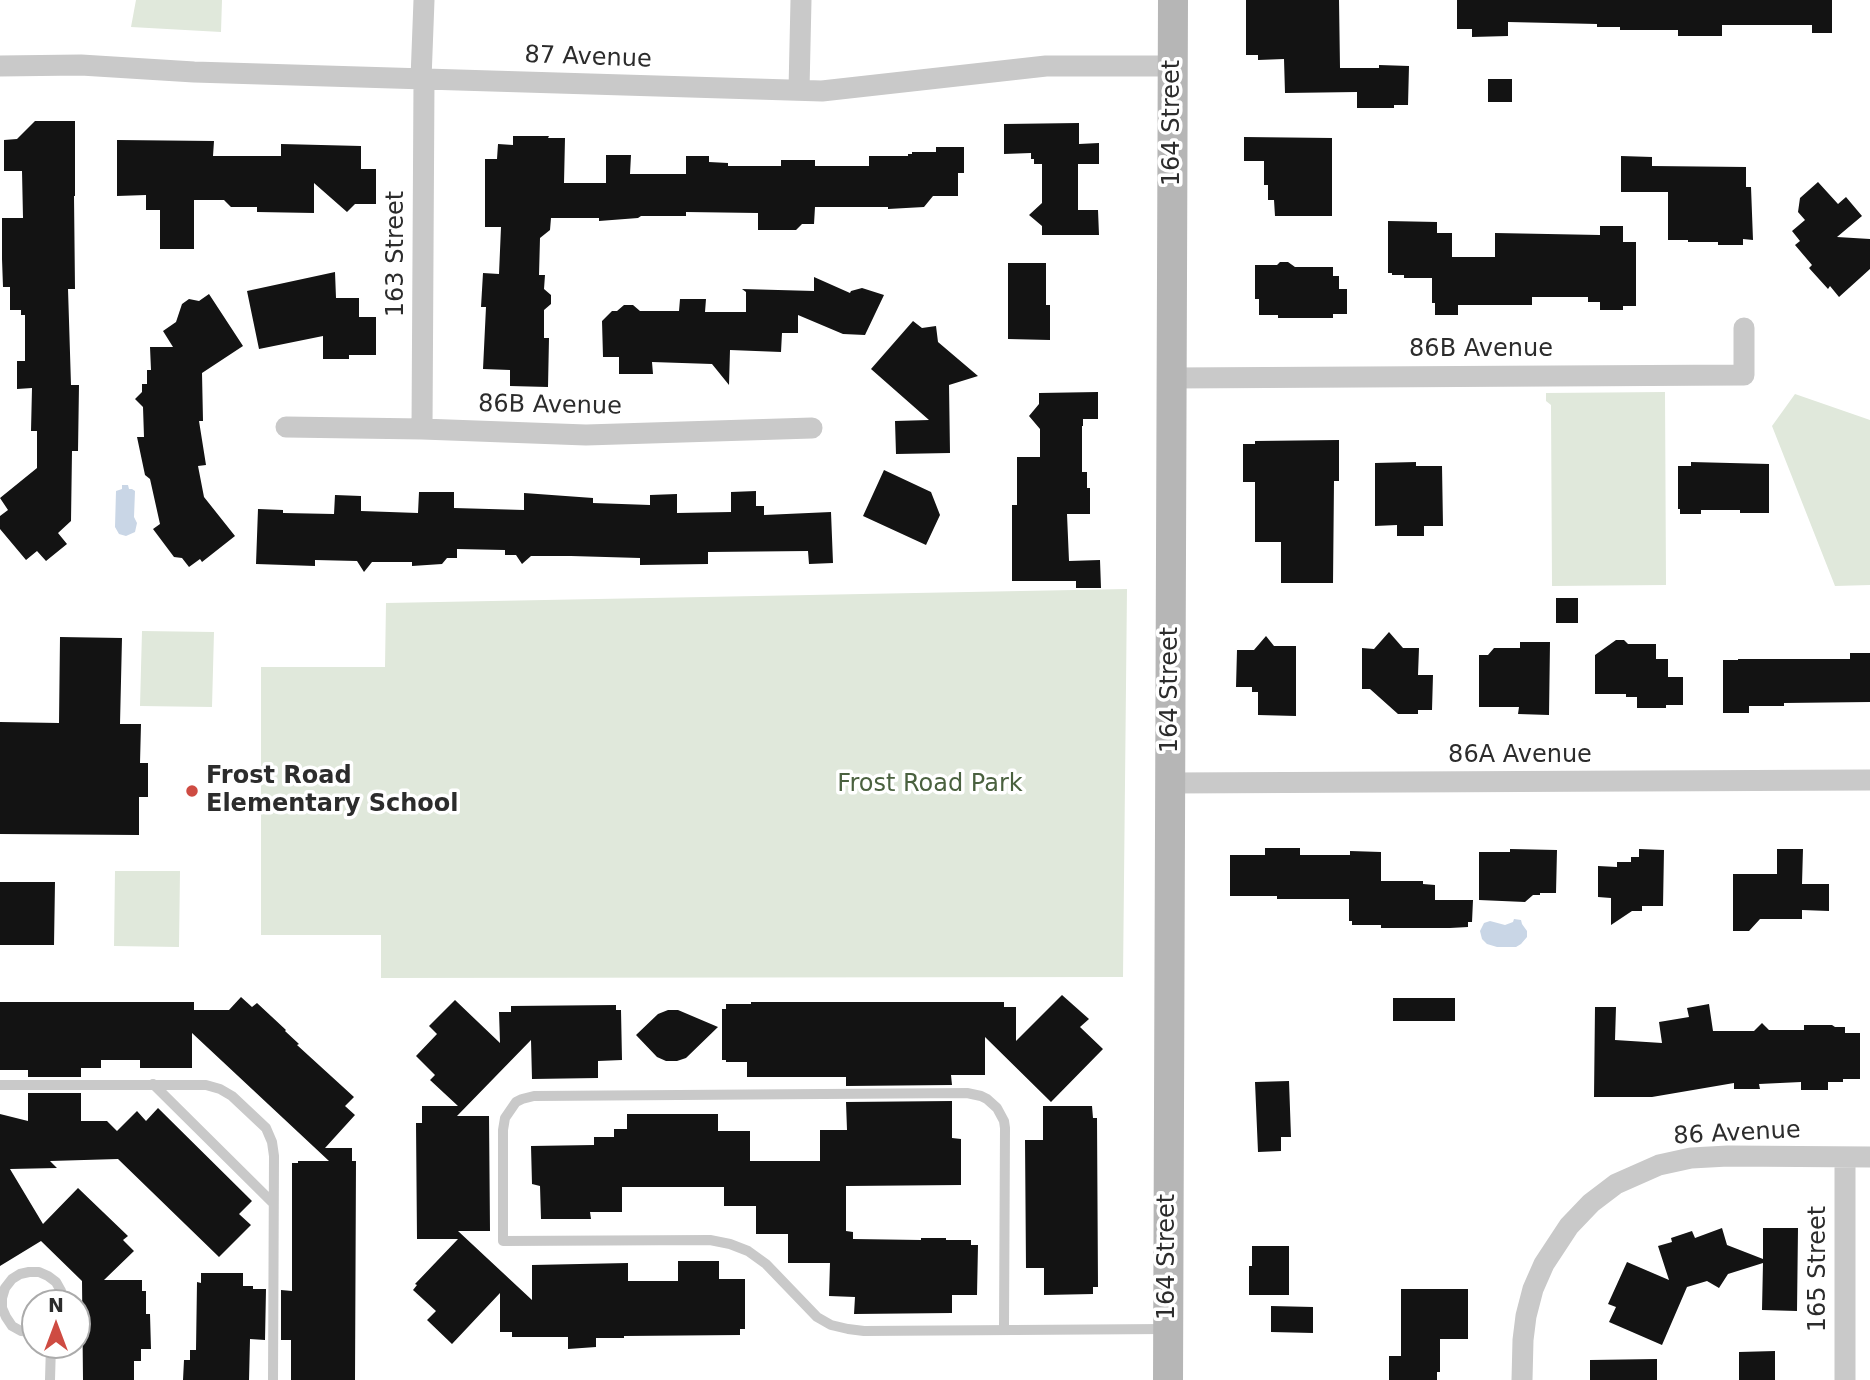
<!DOCTYPE html>
<html>
<head>
<meta charset="utf-8">
<style>
	body { margin:0 }
	#map { position:relative; width:1870px; height:1380px; overflow:hidden; background:#fff; font-family:"DejaVu Sans",sans-serif }
	canvas { display:block }
	.north { position:absolute; left:21px; top:1289px; width:70px; height:70px; box-sizing:border-box; background:#fff; border:2px solid #ababab; border-radius:50%; rotate:0deg; font-size:19px; font-weight:700; line-height:28px; text-align:center; color:#2c2c2c }
	.north::after { content:''; display:block; margin:auto; width:24px; height:32px; background:#ce4b42; clip-path:polygon(50% 0,100% 100%,50% 72%,0 100%) }
</style>
</head>
<body>
<div id="map">
<canvas width="1870" height="1380"></canvas>
<div class="north">N</div>
</div>
<script>
const context = document.querySelector('canvas').getContext('2d');
context.lineJoin = 'round';
function fillPath(path, color) { context.fillStyle = color; context.fill(path, 'evenodd'); }
const shape = rows => new Path2D(rows.map(r => 'M' + r).join(''));
function strokePath(path, color, width, dash) { context.strokeStyle = color; context.lineWidth = width; context.lineCap = dash ? 'butt' : 'round'; context.setLineDash(dash || []); context.stroke(path); }
function label(font, color, halo, rows, align = 'center') {
  context.font = font + ' "DejaVu Sans",sans-serif'; context.lineWidth = 7; context.setLineDash([]); context.textBaseline = 'middle'; context.strokeStyle = halo; context.fillStyle = color; for (const [text, x, y, turn = 0] of rows) {
    context.save(); context.translate(x, y); context.rotate((+turn || 0) * Math.PI / 180); context.textAlign = isNaN(turn) ? turn : align; if (halo) context.strokeText(text, 0, 0); context.fillText(text, 0, 0); context.restore();
  }
}
fillPath(shape([
	[136,0,222,0,221,32,131,27],
	[1665,392,1666,585,1552,586,1551,405,1546,401,1546,393],
	[1795,394,1870,420,1870,585,1835,586,1772,426],
	[1127,589,1123,977,381,978,381,935,261,935,261,667,385,667,386,603],
	[142,631,214,632,212,707,140,706],
	[115,871,180,871,179,947,114,946]
]), '#e0e8db');
fillPath(shape([
	[122,485,128,485,129,489,132,489,135,491,134,517,137,523,135,532,126,536,119,534,115,527,116,491,122,489],
	[1514,919,1521,920,1522,924,1527,931,1527,937,1521,944,1516,947,1497,947,1487,944,1482,939,1480,931,1484,923,1490,921,1505,925,1513,922]
]), '#c9d6e6');
fillPath(shape([
	[1246,0,1339,0,1340,68,1379,68,1379,65,1409,66,1408,105,1394,105,1394,108,1357,108,1357,92,1285,93,1284,59,1258,60,1258,55,1246,55],
	[1457,0,1832,0,1832,33,1812,33,1812,25,1722,25,1722,36,1678,36,1678,30,1620,30,1620,27,1597,27,1597,24,1508,22,1508,36,1472,37,1472,29,1457,29],
	[1488,79,1512,79,1512,102,1488,102],
	[35,121,75,121,75,196,74,196,75,289,68,289,71,385,79,385,78,451,72,451,71,521,58,533,67,544,46,561,37,551,26,560,0,529,0,516,8,510,0,498,37,468,37,431,31,431,32,388,17,389,17,361,25,361,25,315,21,315,21,310,10,310,10,287,3,287,2,259,2,218,23,218,22,171,4,171,4,140,17,139],
	[1079,123,1079,144,1099,143,1099,164,1078,164,1078,210,1098,210,1099,235,1042,235,1042,226,1029,215,1042,203,1042,164,1034,164,1034,159,1031,159,1031,153,1004,154,1004,124],
	[513,136,549,136,548,138,565,138,564,183,606,183,606,155,631,155,630,174,686,174,686,156,709,156,709,162,728,163,728,166,781,166,781,160,815,160,815,166,869,166,869,156,908,156,908,154,912,154,912,152,936,152,936,147,964,147,964,173,958,173,958,196,933,196,924,207,888,209,888,207,815,207,814,224,802,224,796,230,758,230,758,213,686,212,686,216,641,216,638,218,599,221,599,218,551,218,550,230,540,238,539,275,545,275,544,289,551,295,551,304,544,310,544,338,549,338,548,387,510,386,510,370,483,369,486,307,481,307,483,273,499,274,501,227,485,227,485,159,497,159,498,144,513,145],
	[1244,137,1332,138,1332,216,1275,216,1274,200,1268,200,1268,185,1264,185,1264,161,1244,161],
	[117,140,214,141,213,156,281,156,281,144,361,146,361,169,376,169,376,204,355,204,347,212,314,183,314,213,257,212,257,207,231,207,224,200,194,200,194,249,160,249,160,210,146,210,146,195,117,196],
	[1621,156,1652,157,1652,166,1746,167,1746,187,1751,187,1753,240,1743,239,1743,245,1718,245,1718,242,1688,242,1688,240,1668,240,1668,192,1621,192],
	[1818,182,1838,204,1846,197,1862,216,1837,237,1870,239,1870,269,1839,297,1830,286,1828,289,1809,268,1812,265,1795,245,1800,241,1792,231,1805,220,1798,212,1800,198],
	[1388,221,1437,222,1437,233,1452,233,1452,257,1495,257,1495,233,1600,235,1600,226,1623,226,1623,242,1636,242,1636,306,1623,306,1623,310,1600,310,1600,302,1588,302,1588,297,1532,297,1532,305,1458,305,1458,315,1435,315,1435,303,1432,303,1432,278,1404,278,1404,275,1392,275,1392,273,1388,273],
	[1280,262,1288,262,1295,267,1333,267,1333,276,1339,276,1339,289,1347,289,1347,314,1333,314,1333,318,1278,318,1278,315,1259,315,1259,299,1255,299,1255,265,1277,265],
	[1008,263,1046,263,1046,305,1050,305,1050,340,1008,339],
	[335,272,336,298,359,298,359,317,376,317,376,355,349,355,349,359,323,359,323,336,259,349,247,291],
	[814,277,850,293,851,291,862,288,884,295,865,335,843,334,798,315,798,333,782,333,781,352,730,350,729,385,712,364,652,362,653,374,619,374,619,357,603,357,602,321,612,311,617,311,624,305,633,305,640,311,679,311,680,299,706,299,705,312,746,312,746,292,742,289,814,291],
	[209,294,243,346,202,373,203,421,199,421,206,465,198,466,204,497,235,536,202,562,200,559,189,567,182,558,174,557,153,529,160,524,150,479,145,475,137,437,144,437,143,407,135,399,142,392,142,384,147,384,147,370,151,370,150,347,173,347,163,331,176,322,182,304,189,299,199,301],
	[913,321,922,328,936,326,938,342,978,376,949,385,950,453,896,454,895,421,929,420,871,369],
	[1098,392,1098,419,1083,419,1083,426,1082,426,1082,472,1087,472,1087,488,1090,488,1090,514,1067,514,1069,561,1100,560,1101,588,1076,588,1076,581,1012,581,1012,505,1017,505,1017,457,1040,457,1040,429,1029,416,1039,404,1039,393],
	[1339,440,1339,481,1334,481,1333,583,1281,583,1281,542,1255,542,1255,482,1243,482,1243,444,1255,444,1255,441],
	[1416,462,1416,466,1442,466,1443,526,1424,526,1424,536,1397,536,1397,525,1375,526,1375,463],
	[1691,462,1769,464,1769,513,1740,513,1740,510,1701,510,1701,514,1680,514,1680,509,1678,509,1678,466,1691,466],
	[884,470,931,492,940,515,926,545,863,516],
	[756,491,756,506,764,506,764,515,831,512,833,563,809,564,808,551,708,552,708,564,640,565,640,558,571,556,531,556,522,564,516,555,505,555,505,550,457,549,457,558,447,558,442,564,412,566,412,562,372,562,364,572,357,561,315,560,315,566,256,564,258,509,283,510,283,513,334,514,335,495,361,496,361,511,418,513,419,492,454,492,454,508,524,510,524,493,593,498,593,503,650,505,650,495,677,494,677,513,731,512,731,492],
	[1556,598,1578,598,1578,623,1556,623],
	[1389,632,1403,648,1419,648,1418,675,1433,675,1432,710,1418,710,1418,714,1398,714,1370,689,1362,689,1362,648,1374,649],
	[1266,636,1274,646,1296,646,1296,716,1258,715,1258,692,1252,692,1252,687,1236,687,1237,650,1254,650],
	[60,637,122,638,120,724,141,724,140,763,148,763,148,797,139,797,139,835,0,834,0,722,59,723],
	[1616,640,1624,640,1628,644,1656,644,1656,659,1668,659,1668,677,1683,677,1683,705,1666,705,1666,708,1637,708,1637,697,1626,697,1626,694,1595,694,1595,655],
	[1520,642,1550,642,1549,715,1518,714,1519,707,1479,707,1479,655,1488,655,1494,648,1520,648],
	[1850,653,1870,653,1870,702,1784,703,1784,706,1749,706,1749,713,1723,713,1723,660,1738,660,1738,659,1850,659],
	[1265,848,1300,848,1300,855,1350,855,1350,851,1381,852,1381,881,1423,881,1423,884,1435,885,1435,900,1473,900,1472,922,1468,922,1468,927,1450,928,1381,928,1381,925,1352,925,1352,921,1349,921,1349,899,1277,899,1277,896,1230,896,1230,855,1265,855],
	[1510,849,1557,850,1556,893,1540,893,1540,895,1533,895,1525,902,1479,900,1479,852,1510,852],
	[1639,849,1664,850,1663,906,1642,906,1642,911,1632,911,1611,925,1611,898,1598,897,1598,866,1617,867,1617,862,1631,862,1631,857,1639,857],
	[1777,849,1803,849,1802,884,1829,884,1829,911,1802,910,1802,919,1760,919,1749,931,1733,931,1733,874,1777,874],
	[0,882,55,882,54,945,0,945],
	[1062,995,1089,1019,1080,1027,1103,1049,1051,1102,985,1037,985,1075,951,1075,952,1085,846,1086,846,1077,747,1077,747,1062,726,1062,726,1060,722,1060,722,1009,726,1009,726,1004,751,1004,751,1002,1004,1002,1004,1007,1016,1007,1016,1041],
	[241,997,252,1007,257,1003,286,1030,285,1031,299,1044,297,1045,354,1097,345,1106,355,1115,325,1148,352,1148,352,1161,356,1161,355,1380,291,1380,291,1340,281,1340,281,1290,292,1291,292,1163,298,1163,298,1161,329,1161,192,1033,192,1068,140,1068,140,1060,101,1060,101,1068,81,1068,81,1077,28,1077,28,1070,0,1070,0,1002,194,1002,194,1010,229,1010],
	[1393,998,1455,998,1455,1021,1393,1021],
	[455,1000,500,1043,499,1012,511,1012,511,1006,616,1005,616,1010,621,1010,622,1060,598,1061,598,1078,532,1079,531,1040,457,1116,489,1116,490,1231,458,1231,532,1300,532,1265,628,1263,628,1281,678,1281,678,1261,719,1261,719,1279,745,1279,745,1329,740,1329,740,1335,624,1336,624,1338,596,1338,596,1347,568,1349,568,1337,512,1337,512,1332,500,1332,500,1293,452,1344,427,1320,436,1311,413,1290,417,1285,415,1284,458,1239,417,1239,416,1123,422,1123,422,1106,458,1106,430,1080,435,1075,416,1056,437,1034,429,1026],
	[1709,1004,1713,1031,1754,1031,1762,1023,1769,1030,1804,1030,1804,1025,1832,1025,1835,1027,1845,1027,1845,1033,1860,1033,1860,1079,1843,1079,1843,1082,1828,1082,1828,1090,1801,1090,1801,1082,1759,1084,1760,1089,1734,1089,1734,1083,1652,1097,1594,1097,1595,1007,1616,1007,1615,1040,1662,1043,1659,1022,1689,1017,1687,1008],
	[668,1010,678,1010,718,1027,686,1058,677,1061,666,1061,657,1057,636,1035,658,1014],
	[1289,1081,1291,1137,1281,1137,1281,1151,1258,1152,1255,1082],
	[28,1093,81,1093,81,1121,107,1121,117,1131,137,1111,146,1121,158,1108,252,1201,239,1214,251,1225,219,1257,118,1159,50,1161,57,1168,10,1169,43,1224,78,1188,128,1236,123,1240,134,1251,104,1280,142,1280,142,1291,146,1291,146,1314,150,1314,151,1349,141,1349,141,1361,134,1361,134,1380,83,1380,82,1281,41,1241,0,1266,0,1114,28,1121],
	[952,1101,952,1138,961,1139,961,1185,846,1186,846,1231,853,1232,853,1239,921,1240,921,1238,946,1238,946,1240,971,1240,971,1245,978,1245,977,1295,952,1295,952,1313,854,1314,855,1297,829,1296,830,1263,788,1263,788,1234,756,1234,756,1206,724,1206,724,1187,622,1187,622,1212,590,1212,591,1219,541,1219,540,1186,532,1184,531,1146,594,1145,594,1137,614,1137,614,1129,627,1129,627,1114,718,1114,718,1131,750,1131,750,1161,820,1161,820,1130,847,1130,846,1102],
	[1043,1106,1092,1106,1093,1118,1097,1118,1098,1287,1093,1287,1093,1294,1044,1295,1044,1268,1026,1268,1025,1140,1043,1140],
	[1722,1228,1727,1245,1763,1259,1763,1228,1798,1228,1797,1311,1762,1310,1763,1263,1728,1274,1719,1288,1707,1281,1687,1287,1662,1345,1609,1322,1616,1307,1608,1304,1627,1262,1669,1280,1658,1246,1672,1242,1671,1238,1692,1231,1695,1238],
	[1252,1246,1289,1246,1289,1295,1249,1295,1249,1266,1252,1266],
	[201,1273,243,1273,243,1286,253,1286,253,1289,266,1289,265,1340,250,1339,249,1380,183,1380,184,1360,190,1360,190,1350,196,1350,197,1282,201,1283],
	[1401,1289,1468,1289,1468,1339,1440,1339,1440,1372,1437,1372,1437,1380,1389,1380,1389,1356,1401,1356],
	[1271,1306,1313,1307,1313,1333,1271,1332],
	[1775,1351,1775,1380,1739,1380,1739,1352],
	[1657,1359,1657,1380,1590,1380,1590,1360]
]), '#131313');
strokePath(shape([
	[153,1084,273,1203],
	[0,1085,206,1085,220,1089,232,1096,266,1128,272,1142,274,1156,273,1380],
	[1004,1329,1005,1128,1004,1121,997,1108,987,1099,981,1096,967,1093,534,1096,522,1099,516,1102,505,1118,503,1130,503,1241,710,1240,730,1244,748,1251,766,1264,817,1317,831,1325,848,1329,864,1331,1165,1329],
	[35,1332,21,1331,12,1326,6,1317,2,1308,2,1298,5,1288,12,1279,20,1274,29,1272,39,1272,48,1276,56,1282,61,1291,63,1303],
	[50,1380,51,1345]
]), '#c9c9c9', 10);
strokePath(shape([
	[0,66,81,65,194,72,822,91,1046,66,1173,66],
	[421,79,424,0],
	[799,90,801,0],
	[1172,378,1744,375,1744,328],
	[286,427,422,429,586,435,812,428],
	[422,429,424,80],
	[1170,783,1870,780],
	[1845,1157,1845,1380],
	[1522,1380,1523,1340,1526,1316,1533,1289,1544,1264,1569,1226,1591,1203,1616,1184,1659,1165,1691,1158,1728,1156,1870,1157]
]), '#c9c9c9', 21);
strokePath(shape([
	[1168,1380,1173,0]
]), '#b6b6b6', 30);
for (const [x, y, r, color] of [
	[192,791,7,"#ce4b42"]
]) { const dot = new Path2D(); dot.arc(x, y, r, 0, 2 * Math.PI); context.fillStyle = color; context.fill(dot); strokePath(dot, '#fff', 2.5); }
label('24px', '#2c2c2c', '#fff', [
	["87 Avenue",588,58,2],
	["164 Street",1173,123,-90],
	["163 Street",397,254,-90],
	["86B Avenue",1481,350],
	["86B Avenue",550,406,1],
	["164 Street",1171,690,-90],
	["86A Avenue",1520,756],
	["86 Avenue",1737,1134,-3],
	["164 Street",1168,1257,-90],
	["165 Street",1819,1269,-90]
]);
label('bold 24px', '#2c2c2c', '#fff', [
	["Frost Road",206,777],
	["Elementary School",206,805]
], 'left');
label('24px', '#4a613f', '#fff', [
	["Frost Road Park",930,785]
]);
</script>
</body>
</html>
